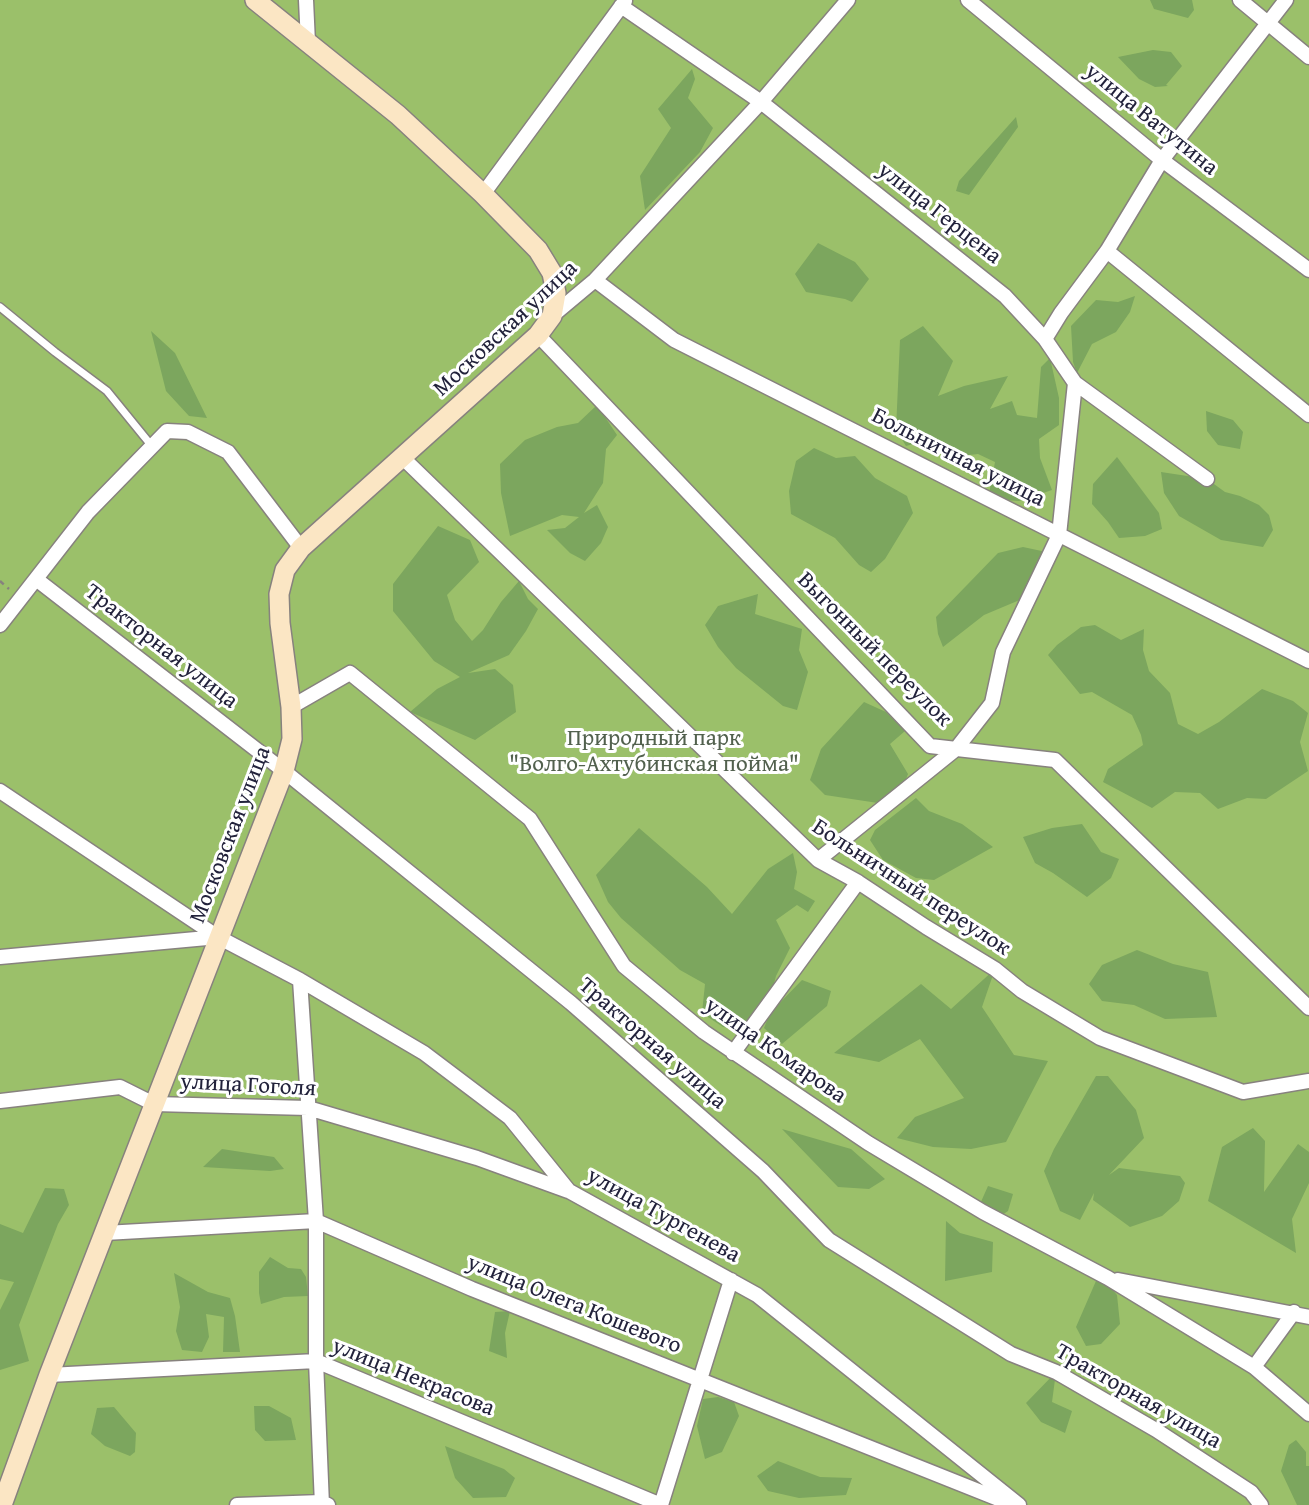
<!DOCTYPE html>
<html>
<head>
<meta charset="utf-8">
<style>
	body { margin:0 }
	canvas { display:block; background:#ece1c0 }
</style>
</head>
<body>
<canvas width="1309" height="1505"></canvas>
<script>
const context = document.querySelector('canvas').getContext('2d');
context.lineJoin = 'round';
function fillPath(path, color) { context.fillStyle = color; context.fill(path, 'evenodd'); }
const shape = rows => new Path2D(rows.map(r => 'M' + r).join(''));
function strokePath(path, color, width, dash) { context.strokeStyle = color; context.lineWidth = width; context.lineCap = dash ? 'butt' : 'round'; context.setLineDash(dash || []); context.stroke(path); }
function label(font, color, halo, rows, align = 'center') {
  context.font = font + ' "Gentium Book Plus",serif'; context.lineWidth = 6; context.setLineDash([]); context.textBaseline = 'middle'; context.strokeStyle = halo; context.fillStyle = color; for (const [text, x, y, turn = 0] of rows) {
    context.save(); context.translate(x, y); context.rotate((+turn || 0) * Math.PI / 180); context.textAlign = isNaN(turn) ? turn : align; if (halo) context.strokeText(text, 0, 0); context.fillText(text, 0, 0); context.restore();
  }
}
fillPath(shape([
	[0,0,1309,0,1309,1505,0,1505]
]), '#9bc06a');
fillPath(shape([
	[1150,0,1192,0,1194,10,1188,18,1154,9],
	[1153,50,1171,52,1182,66,1166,85,1168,86,1155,87,1139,79,1118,57],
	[692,69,695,79,688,98,713,128,700,152,645,210,640,176,671,128,658,109],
	[1016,117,1018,127,969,195,956,191,959,181],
	[818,243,855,262,869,279,852,302,845,299,806,292,795,274],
	[1135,296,1130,312,1116,332,1092,344,1077,373,1073,362,1071,326,1096,300,1118,302],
	[923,326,953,361,938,396,964,386,1008,376,990,409,1012,401,1017,415,1037,418,1041,367,1050,358,1059,398,1059,425,1039,439,1040,458,1052,490,1019,501,988,499,995,462,978,454,952,457,936,438,906,446,896,430,900,340],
	[151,331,175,353,207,418,189,416,166,391],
	[597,405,617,435,606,449,603,483,584,513,597,505,608,527,601,543,585,561,570,553,547,530,565,528,579,517,562,515,510,536,501,493,500,464,525,440,557,427,578,423],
	[1206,411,1233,420,1243,432,1240,449,1218,445,1207,431],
	[814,448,836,458,855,456,875,478,907,496,913,513,885,559,871,572,859,565,835,538,791,514,789,491,796,461],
	[1117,457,1159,513,1162,529,1145,536,1119,538,1108,522,1092,504,1093,484],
	[1161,472,1207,479,1225,492,1240,496,1259,505,1269,515,1273,530,1263,547,1221,540,1179,516,1164,493],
	[438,526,470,540,479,562,447,595,455,620,472,641,483,630,501,602,519,581,528,599,538,609,526,631,509,655,468,673,495,669,513,685,516,712,475,740,410,712,437,689,460,677,434,661,393,611,393,584],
	[1023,547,1051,553,1022,599,984,615,943,647,938,634,936,617,998,553],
	[758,594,755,614,802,629,799,650,808,672,797,710,783,706,736,668,718,647,705,625,718,606],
	[1095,625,1121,640,1144,629,1143,650,1149,671,1170,693,1178,724,1198,734,1219,722,1262,689,1293,701,1308,713,1300,742,1308,771,1266,799,1247,798,1218,809,1200,793,1175,792,1152,808,1103,782,1108,769,1143,745,1141,735,1132,715,1092,692,1080,694,1048,655,1057,645,1081,627],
	[864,702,886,712,905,731,890,744,908,774,900,795,878,803,825,795,810,780,821,749],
	[916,798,929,811,962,824,993,847,934,880,916,878,883,860,870,840,875,830],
	[1082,824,1101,852,1119,859,1111,878,1087,897,1053,873,1035,863,1023,837,1052,828],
	[639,828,707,887,732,914,768,869,793,853,797,872,794,889,815,901,808,912,797,905,776,920,790,948,776,976,769,1003,736,1029,723,1027,702,1013,705,984,680,970,621,918,608,902,596,875],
	[1137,950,1173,964,1208,972,1217,1017,1165,1019,1134,1005,1102,1001,1089,984,1102,965],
	[995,969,982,1007,1014,1055,1048,1061,1006,1142,971,1149,933,1147,897,1138,915,1117,964,1098,920,1039,879,1062,834,1053,921,984,951,1009],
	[802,980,831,991,827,1006,782,1044,764,1028,770,1013],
	[1096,1076,1108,1076,1136,1110,1144,1138,1109,1175,1119,1168,1180,1176,1185,1183,1179,1201,1162,1216,1130,1227,1093,1200,1094,1193,1080,1220,1060,1211,1044,1171,1054,1149],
	[1253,1128,1265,1141,1264,1192,1298,1144,1309,1152,1309,1183,1292,1219,1296,1253,1208,1201,1222,1147],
	[782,1129,851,1149,885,1179,869,1189,838,1187],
	[222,1149,274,1157,284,1169,270,1171,203,1167],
	[988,1186,1013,1194,1008,1211,1002,1215,980,1204],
	[45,1188,64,1189,69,1205,58,1224,19,1325,29,1361,0,1370,0,1310,14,1282,0,1279,0,1224,23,1233],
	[946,1221,960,1233,993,1242,992,1272,945,1281],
	[270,1257,288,1268,301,1269,306,1277,308,1296,284,1297,261,1304,259,1293,259,1272],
	[174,1273,208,1292,230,1298,235,1316,240,1352,223,1352,224,1317,206,1314,209,1337,202,1352,182,1350,176,1331,180,1307],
	[1099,1274,1117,1295,1120,1324,1101,1344,1086,1346,1076,1327],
	[510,1311,505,1333,507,1358,489,1351,495,1312],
	[1056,1372,1052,1402,1072,1411,1065,1433,1041,1422,1026,1403],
	[718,1397,734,1402,739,1416,722,1452,705,1459,697,1426,703,1399],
	[254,1406,269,1406,291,1418,296,1440,265,1441,255,1430],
	[114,1407,136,1433,135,1452,130,1456,105,1446,91,1434,97,1408],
	[1296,1440,1306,1452,1306,1466,1309,1466,1309,1505,1297,1505,1281,1471,1289,1445],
	[445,1446,504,1469,515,1478,506,1497,473,1498,455,1478],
	[778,1461,820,1477,852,1478,846,1495,799,1498,768,1491,757,1476]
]), '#7ca65e');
const lane = shape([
	[0,307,55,352,107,391,151,445]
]);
const street = shape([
	[306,0,308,43],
	[968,0,1162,160,1309,270],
	[1240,0,1309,57],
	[621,6,761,102,1005,296,1045,339,1075,383,1207,479],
	[483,194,625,1],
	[1107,251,1309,415],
	[595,280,674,340,1309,661],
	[552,316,595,280,761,102,848,0],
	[538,335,930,746,1055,760,1309,1008],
	[1045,339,1061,313,1107,251,1162,160,1286,0],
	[403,458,818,860,858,882,926,927,995,969,1022,991,1100,1038,1243,1092,1309,1081],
	[36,579,284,771,571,1003,763,1171,829,1240,1011,1354,1056,1372,1156,1430,1251,1492,1261,1505],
	[0,625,88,512,167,431,188,432,228,452,301,548],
	[291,707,350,673,530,819,624,966,704,1032,868,1143,983,1212,1108,1278,1254,1367,1309,1414],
	[0,791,218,937,300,980,424,1053,510,1118,569,1191,757,1295,1019,1505],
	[818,860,956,749,992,703,1003,652,1059,535,1075,383],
	[0,957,218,937],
	[300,980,316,1221,316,1361,322,1505],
	[733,1053,858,882],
	[0,1101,120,1087,154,1104,308,1108,477,1158,568,1191],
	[105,1233,316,1221,472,1289,1011,1504],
	[1118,1280,1309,1317],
	[1254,1367,1294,1312],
	[49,1375,316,1361,661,1505],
	[237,1505,321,1502,328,1505],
	[661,1505,731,1280]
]);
const secondary = shape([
	[2,1505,49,1375,284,771,292,739,291,707,280,623,279,594,285,570,301,548,538,335,552,316,556,293,552,273,538,250,483,194,398,115,255,0]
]);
strokePath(lane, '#87827e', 10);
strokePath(street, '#87827e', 17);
strokePath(secondary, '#87827e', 22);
strokePath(shape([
	[0,581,9,589]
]), '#87827e', 2.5, [5, 5]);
strokePath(lane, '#fff', 7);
strokePath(street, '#fff', 14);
strokePath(secondary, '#fbe6c4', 19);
label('23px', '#22223b', '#fff', [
	["улица Ватутина",1151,120,39],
	["улица Герцена",939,214,38],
	["Московская улица",506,329,-43],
	["Больничная улица",958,458,27],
	["Тракторная улица",161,647,38],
	["Выгонный переулок",874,650,45],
	["Московская улица",231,835,-69],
	["Больничный переулок",911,888,33],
	["Тракторная улица",652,1044,41],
	["улица Комарова",775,1051,35],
	["улица Гоголя",248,1086,3],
	["улица Тургенева",663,1216,29],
	["улица Олега Кошевого",574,1305,22],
	["улица Некрасова",413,1378,22],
	["Тракторная улица",1138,1397,30]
]);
label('23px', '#52614e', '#fff', [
	["Природный парк",654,739],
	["\"Волго-Ахтубинская пойма\"",654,765]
]);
</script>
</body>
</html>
